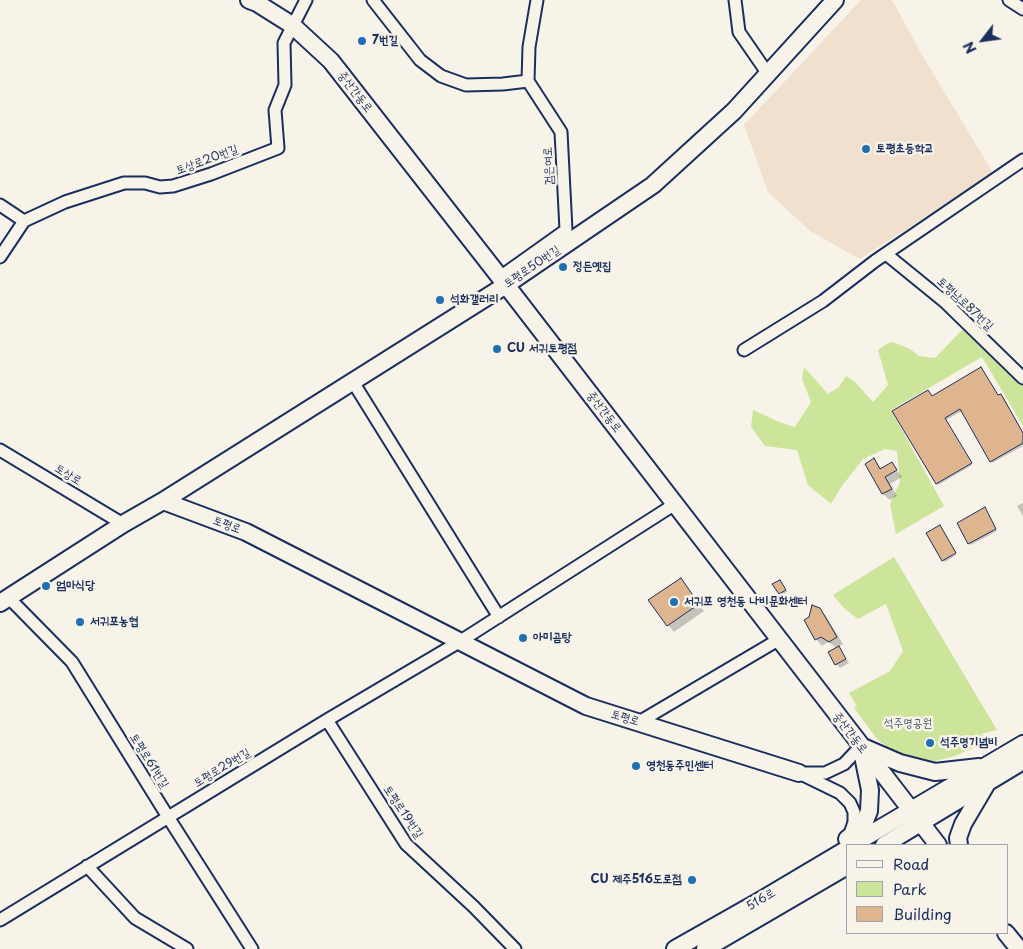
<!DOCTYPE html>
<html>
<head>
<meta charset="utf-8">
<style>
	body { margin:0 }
	#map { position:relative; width:1023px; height:949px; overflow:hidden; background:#f7f3e8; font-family:"Playpen Sans",sans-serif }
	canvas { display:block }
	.legend { position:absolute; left:846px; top:844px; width:162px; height:90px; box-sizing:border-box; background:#f7f3e8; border:1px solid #9fa5b1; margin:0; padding:6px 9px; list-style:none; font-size:15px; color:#1b2f5e }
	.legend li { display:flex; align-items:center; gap:10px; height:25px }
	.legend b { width:25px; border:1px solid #9fa5b1 }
	.north { position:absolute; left:958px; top:15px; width:50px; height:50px; -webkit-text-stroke:4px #f7f3e8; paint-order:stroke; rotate:240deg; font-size:14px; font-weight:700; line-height:20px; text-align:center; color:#1b2f5e }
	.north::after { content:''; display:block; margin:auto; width:18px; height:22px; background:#1b2f5e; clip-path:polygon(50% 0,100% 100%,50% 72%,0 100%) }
</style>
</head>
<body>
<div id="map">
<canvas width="1023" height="949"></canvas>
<ul class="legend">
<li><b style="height:6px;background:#f7f3e8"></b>Road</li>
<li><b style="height:14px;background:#cce59b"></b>Park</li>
<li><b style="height:14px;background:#deb58f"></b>Building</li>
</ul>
<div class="north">N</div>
</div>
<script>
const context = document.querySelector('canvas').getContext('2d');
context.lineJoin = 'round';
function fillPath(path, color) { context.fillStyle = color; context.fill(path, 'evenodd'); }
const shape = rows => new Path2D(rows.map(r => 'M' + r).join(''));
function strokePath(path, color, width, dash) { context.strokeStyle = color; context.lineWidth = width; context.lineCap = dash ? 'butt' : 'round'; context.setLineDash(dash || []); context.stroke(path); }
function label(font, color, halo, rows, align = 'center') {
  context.font = font + ' "Playpen Sans","Poor Story",sans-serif'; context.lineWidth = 5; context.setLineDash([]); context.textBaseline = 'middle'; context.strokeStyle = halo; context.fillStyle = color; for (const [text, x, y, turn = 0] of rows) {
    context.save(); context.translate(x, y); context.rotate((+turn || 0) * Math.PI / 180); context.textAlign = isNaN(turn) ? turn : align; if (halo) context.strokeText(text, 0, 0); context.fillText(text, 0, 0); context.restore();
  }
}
fillPath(shape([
	[861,0,892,0,922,55,993,173,860,259,810,231,768,192,744,125]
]), '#f0e0cd');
fillPath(shape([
	[965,327,1023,379,1023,426,982,357,891,410,944,506,896,534,890,504,900,482,897,451,885,449,863,459,842,486,831,504,808,485,797,450,765,446,751,427,753,410,779,422,795,427,811,402,802,379,804,367,828,394,839,387,846,376,856,383,873,402,888,385,878,350,888,343,893,342,910,349,919,356,935,358],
	[894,557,997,730,981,734,989,741,955,756,931,762,896,754,877,739,854,708,857,706,849,693,890,671,903,651,886,604,858,619,845,609,833,595]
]), '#cce59b');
fillPath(shape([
	[932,397,998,397,1023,434,1023,446,992,463,962,411,946,420,972,465,938,485,937,483],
	[874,460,882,470,892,464,902,477,890,484,897,496,890,500,883,494,866,464],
	[1023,503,1023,516,1017,506],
	[986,511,997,531,971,545,958,523],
	[941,529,956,555,945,562,943,560],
	[680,579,704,611,674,632,668,625],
	[782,583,787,592,781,595,774,584],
	[819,609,826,616,843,644,838,647,849,663,840,668,836,664,837,648,828,642,822,646,816,639,810,617]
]), '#0003');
const building = shape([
	[981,367,998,395,1001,394,1023,433,1023,443,990,462,960,409,945,418,972,463,936,484,892,411,928,390,932,396,981,367],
	[874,458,880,469,892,462,897,470,885,477,892,489,882,494,865,464,874,458],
	[985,507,996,529,968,544,957,523,985,507],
	[940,525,956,553,942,561,926,533,940,525],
	[681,578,699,604,667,626,648,600,681,578],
	[780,580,786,590,779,594,772,584,780,580],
	[812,605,820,608,837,637,829,642,821,637,815,640,804,620,809,617,812,605],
	[839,646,846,659,835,665,828,652,839,646]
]);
fillPath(building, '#deb58f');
strokePath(building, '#1b2f5e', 1);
const street = shape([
	[373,0,420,60,441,76,466,85,503,84,528,81],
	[735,0,739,32,768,74],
	[1009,0,1023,9],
	[0,205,24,221],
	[886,254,945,302,1023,378],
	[0,257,24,221,65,202,124,183,145,183,160,187,173,186,211,174,278,148,275,110,285,85,284,43,306,0],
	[500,277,566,230,561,132,528,81,529,47,537,0],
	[744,350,823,301,875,261,1023,160],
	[353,382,499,617],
	[0,450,123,524],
	[9,598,72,662,168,817,252,949],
	[327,720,406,844,474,907,515,949],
	[639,722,778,640],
	[799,773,840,793,850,803,854,812,854,822,849,837],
	[801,773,825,773,844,764,861,746],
	[87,866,135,918,187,949],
	[0,920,327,720,459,642,675,504]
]);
const secondary = shape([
	[249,0,257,3,292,25,331,61,506,285,938,845],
	[163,501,506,285,653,185,734,111,835,0],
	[0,603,123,524,163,501,246,532,586,706,799,773],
	[863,747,900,763,935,772,979,767],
	[847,839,863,826,869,811,870,790,862,751],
	[852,845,1023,744],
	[884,845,1023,761],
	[959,845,958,838,963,824,986,785],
	[1006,933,1019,949],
	[675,949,758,902,847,849],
	[705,949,847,866]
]);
strokePath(street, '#1b2f5e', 15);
strokePath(secondary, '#1b2f5e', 20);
strokePath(street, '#f7f3e8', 11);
strokePath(secondary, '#f7f3e8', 16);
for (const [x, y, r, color] of [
	[362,41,5,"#1f6fb2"],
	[866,149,5,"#1f6fb2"],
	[563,267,5,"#1f6fb2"],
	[440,300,5,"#1f6fb2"],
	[497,349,5,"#1f6fb2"],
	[46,586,5,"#1f6fb2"],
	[674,602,5,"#1f6fb2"],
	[80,622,5,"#1f6fb2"],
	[523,638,5,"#1f6fb2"],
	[930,743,5,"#1f6fb2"],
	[636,766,5,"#1f6fb2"],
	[692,880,5,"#1f6fb2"]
]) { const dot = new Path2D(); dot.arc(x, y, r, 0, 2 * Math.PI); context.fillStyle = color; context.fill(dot); strokePath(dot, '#f7f3e8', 2); }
label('bold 12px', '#1b2f5e', '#f7f3e8', [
	["7번길",372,41],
	["토평초등학교",876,149],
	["정든옛집",573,267],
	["석화갤러리",450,300],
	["CU 서귀토평점",507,349],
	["엄마식당",56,586],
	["서귀포 영천동 나비문화센터",684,602],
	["서귀포농협",90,622],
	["아미곰탕",533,638],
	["석주명기념비",940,743],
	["영천동주민센터",646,766],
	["CU 제주516도로점",682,880,"right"]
], 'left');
label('12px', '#1b2f5e', '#f7f3e8', [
	["중산간동로",355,92,52],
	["토상로20번길",207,160,-20],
	["검은여로",549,166,-93],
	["토평로50번길",532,267,-34],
	["토평남로87번길",965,304,43],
	["중산간동로",604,412,52],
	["토상로",68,475,31],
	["토평로",227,525,21],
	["토평로",625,718,17],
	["중산간동로",850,733,52],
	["토평로61번길",149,761,58],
	["토평로29번길",222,768,-31],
	["토평로19번길",403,812,56],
	["516로",761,900,-31]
]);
label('12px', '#3e536a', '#f7f3e8', [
	["석주명공원",908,724]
]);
</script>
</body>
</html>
